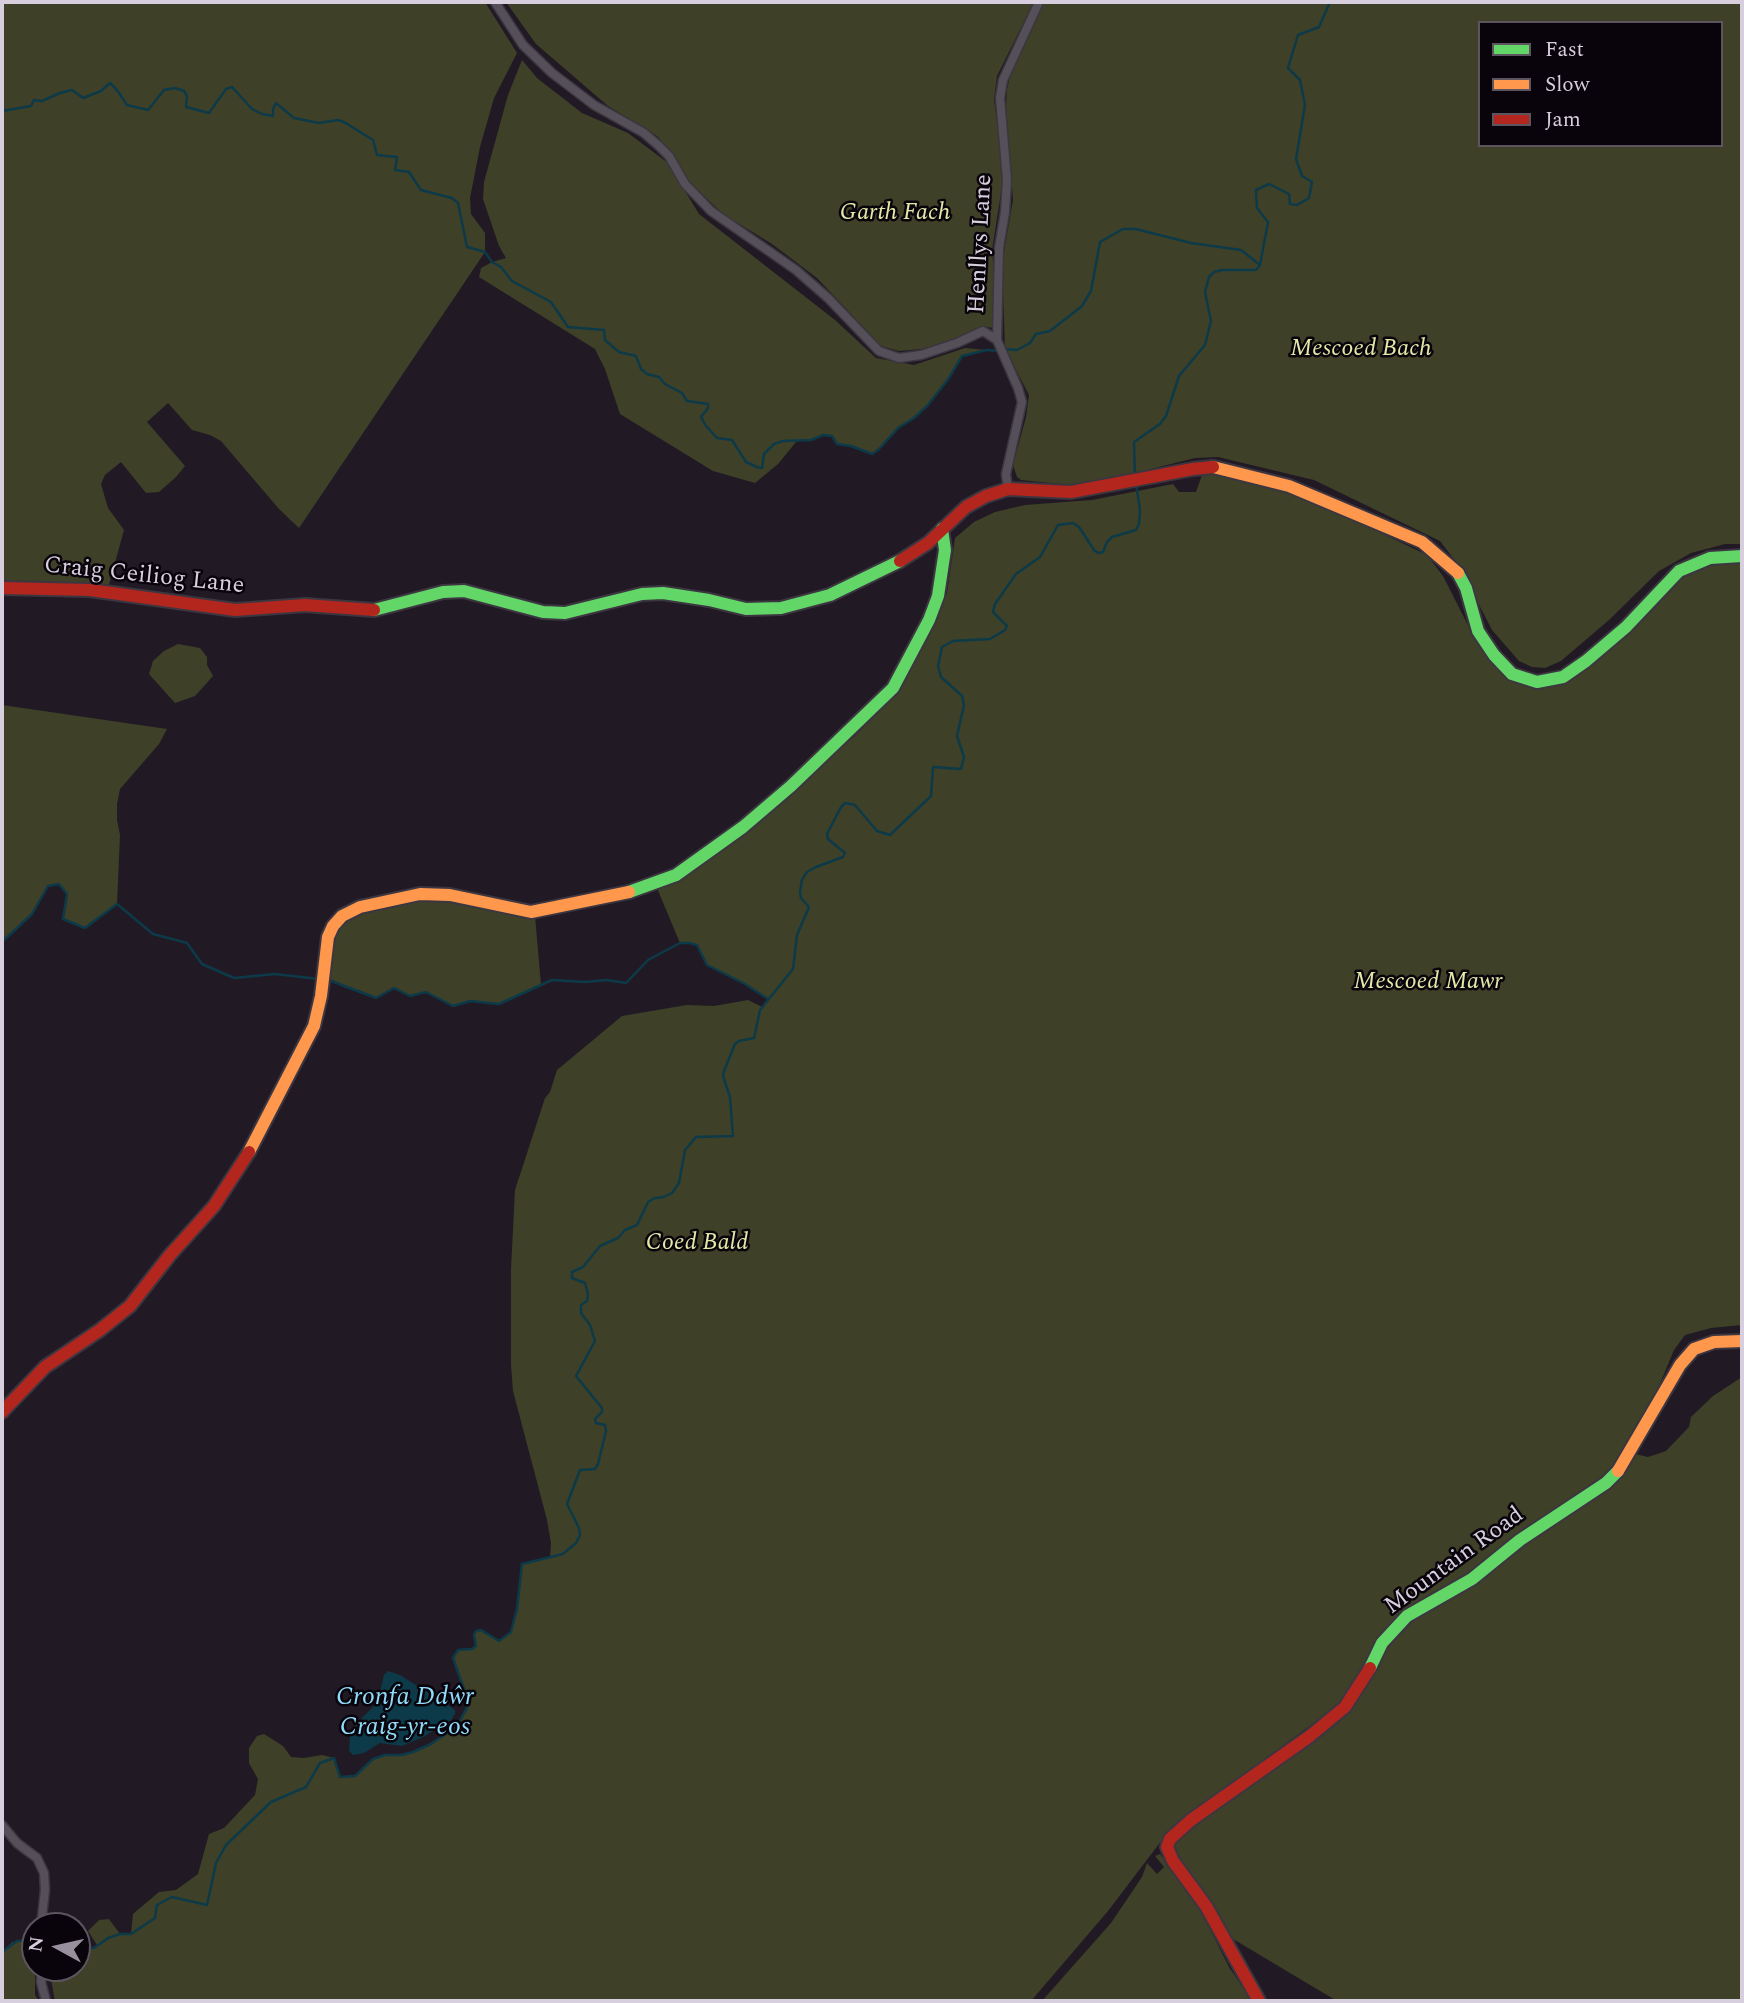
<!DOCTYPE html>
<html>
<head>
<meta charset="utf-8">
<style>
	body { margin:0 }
	#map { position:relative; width:1744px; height:2003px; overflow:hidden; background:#211a25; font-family:Spectral,serif }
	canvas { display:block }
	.frame { position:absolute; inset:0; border:4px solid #d8cfde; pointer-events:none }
	.legend { position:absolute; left:1478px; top:21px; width:245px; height:126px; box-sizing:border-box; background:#09040c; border:2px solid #5c5560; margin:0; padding:9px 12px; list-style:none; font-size:21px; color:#d8cfde }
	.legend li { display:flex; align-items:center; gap:14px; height:35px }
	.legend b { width:35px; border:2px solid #5c5560 }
	.north { position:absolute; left:21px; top:1912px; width:70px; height:70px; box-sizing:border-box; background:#09040c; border:2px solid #5c5560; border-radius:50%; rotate:278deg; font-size:19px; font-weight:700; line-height:28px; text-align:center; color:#d8cfde }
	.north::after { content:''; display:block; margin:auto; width:24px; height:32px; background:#98909d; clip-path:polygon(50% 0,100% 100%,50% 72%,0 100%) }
</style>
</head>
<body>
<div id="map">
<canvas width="1744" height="2003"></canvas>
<div class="frame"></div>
<ul class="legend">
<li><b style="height:9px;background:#63d668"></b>Fast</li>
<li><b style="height:9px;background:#ff974d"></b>Slow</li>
<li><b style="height:9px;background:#b3261e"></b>Jam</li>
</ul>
<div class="north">N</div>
</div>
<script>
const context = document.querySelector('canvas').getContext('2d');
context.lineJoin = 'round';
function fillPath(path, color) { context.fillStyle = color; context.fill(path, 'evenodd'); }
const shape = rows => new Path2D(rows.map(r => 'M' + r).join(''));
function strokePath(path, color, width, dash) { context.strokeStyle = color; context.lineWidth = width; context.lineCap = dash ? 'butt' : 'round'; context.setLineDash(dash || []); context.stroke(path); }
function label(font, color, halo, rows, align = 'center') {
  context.font = font + ' Spectral,serif'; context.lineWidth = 5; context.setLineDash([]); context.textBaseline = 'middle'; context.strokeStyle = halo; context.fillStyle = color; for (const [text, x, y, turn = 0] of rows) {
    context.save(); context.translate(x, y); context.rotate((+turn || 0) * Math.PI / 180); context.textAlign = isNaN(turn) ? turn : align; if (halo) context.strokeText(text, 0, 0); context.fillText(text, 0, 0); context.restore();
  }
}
fillPath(shape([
	[2,2,485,2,517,53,494,98,480,147,470,198,471,214,485,233,485,252,299,528,279,509,221,441,210,435,192,430,168,403,147,422,185,466,176,477,159,492,146,493,121,462,105,475,101,484,108,508,124,530,108,588,2,582],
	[506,2,1034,2,997,76,994,100,1004,174,992,250,996,295,993,328,982,326,953,339,923,349,899,351,881,346,817,278,772,244,723,214,689,182,667,147,657,136,608,106,536,44],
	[1044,2,1742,2,1742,544,1725,544,1691,553,1659,571,1609,620,1561,661,1545,668,1532,667,1519,661,1492,630,1459,566,1440,541,1314,480,1218,457,1195,458,1135,473,1070,485,1021,480,1017,477,1013,465,1026,417,1029,395,1005,349,1002,263,1013,200,1006,107,1007,90,1011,71],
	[1480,23,1721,23,1721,145,1480,145],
	[522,60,537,78,582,113,628,133,668,163,699,214,835,320,876,358,914,365,965,348,987,350,962,357,949,378,928,405,914,418,898,428,879,449,872,454,851,446,837,444,832,436,823,435,811,440,803,440,796,442,778,464,755,483,713,471,620,414,605,369,595,349,479,277,481,268,492,262,506,258,499,246,483,199,484,182,508,95],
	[1214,471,1302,495,1427,555,1443,576,1473,635,1519,682,1568,679,1672,584,1697,570,1720,562,1742,561,1742,1325,1711,1328,1685,1335,1674,1350,1649,1410,1616,1463,1599,1479,1566,1503,1524,1528,1469,1577,1423,1599,1407,1611,1380,1639,1341,1703,1217,1794,1165,1836,1108,1911,1031,2001,55,2001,49,1968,77,1968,77,1946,93,1948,97,1945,88,1931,99,1920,109,1919,120,1934,131,1934,133,1914,140,1908,159,1892,176,1890,198,1874,209,1834,224,1828,255,1795,258,1779,249,1763,249,1748,257,1736,264,1734,283,1746,291,1757,304,1758,322,1755,334,1758,340,1777,355,1776,373,1759,385,1755,402,1755,413,1752,451,1732,462,1718,468,1700,453,1658,458,1650,472,1649,476,1646,474,1635,476,1631,481,1630,499,1641,511,1632,517,1609,522,1564,550,1557,551,1543,547,1520,513,1391,511,1365,511,1269,515,1190,545,1098,550,1092,557,1070,622,1016,687,1005,714,1006,748,1000,762,1007,767,999,745,984,707,965,697,945,680,943,657,888,668,885,699,867,756,824,858,733,895,695,933,627,947,593,955,538,974,522,995,512,1025,505,1092,500,1173,484,1179,492,1196,492,1202,475],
	[178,644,200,648,207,657,207,665,213,676,195,696,175,703,149,674,153,661,164,651],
	[2,705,167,729,159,744,120,789,117,804,117,820,120,835,117,904,85,928,63,919,67,893,59,884,48,886,32,914,2,942],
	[450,899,535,916,541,985,499,1004,470,1001,453,1006,426,992,410,996,395,988,376,998,361,991,343,987,333,980,328,980,333,936,345,918,412,901],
	[1742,1377,1742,2001,1337,2001,1233,1939,1211,1902,1177,1861,1174,1844,1183,1831,1342,1716,1385,1648,1408,1621,1477,1583,1635,1454,1648,1457,1666,1451,1689,1427,1691,1417,1713,1396],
	[1160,1854,1195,1899,1229,1967,1252,2001,1042,2001,1111,1923,1142,1877,1147,1863,1157,1874,1164,1867,1155,1856],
	[30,1940,35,1944,35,1995,39,2001,2,2001,2,1952,12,1942]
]), '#3e4028');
fillPath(shape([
	[388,1671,400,1675,445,1703,455,1710,455,1714,451,1720,423,1737,402,1746,380,1743,364,1753,353,1755,349,1751,350,1736,357,1723,377,1703,384,1675]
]), '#0d3a48');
strokePath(shape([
	[2,111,31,106,34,100,42,101,60,93,72,90,83,98,101,91,110,83,117,90,127,105,148,110,164,90,175,88,184,91,187,96,186,107,209,113,226,89,232,87,252,109,262,114,273,116,273,109,276,103,294,118,319,123,338,120,344,122,373,140,377,155,397,157,395,170,409,172,421,190,452,198,458,203,467,247,485,252,492,262,501,267,512,281,551,302,568,327,604,330,605,340,619,352,636,356,641,369,647,374,659,377,665,384,682,393,687,401,708,404,708,408,701,417,706,426,717,438,732,440,746,462,757,467,762,468,764,454,774,444,783,441,811,440,823,435,832,436,837,444,851,446,872,454,879,449,898,428,914,418,928,405,949,378,962,356,987,350,999,351],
	[1005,349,1017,350,1030,343,1036,334,1050,331,1082,306,1091,291,1100,242,1123,229,1136,229,1191,243,1241,250,1260,265],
	[1135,478,1134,442,1160,424,1166,416,1179,376,1205,345,1211,321,1205,292,1209,277,1214,272,1222,270,1256,270,1260,265,1268,222,1257,208,1256,190,1269,184,1289,194,1290,204,1297,205,1309,198,1312,182,1302,176,1296,159,1305,105,1300,80,1288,68,1298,35,1319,27,1330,2],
	[2,942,32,914,48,886,59,884,67,894,63,919,85,928,117,904,153,934,187,943,202,964,234,978,275,974,319,979],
	[326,979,376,998,394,988,410,996,426,992,453,1006,470,1001,499,1004,552,980,585,982,607,980,626,983,648,960,680,943,689,943,697,945,707,965,745,984,768,999],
	[77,1946,94,1948,108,1938,120,1934,131,1934,155,1918,157,1905,172,1897,207,1905,216,1863,226,1845,271,1802,306,1787,320,1763,334,1758,340,1777,355,1776,373,1759,385,1755,402,1755,413,1752,431,1744,456,1727,467,1708,468,1700,453,1658,458,1650,472,1649,476,1646,474,1635,476,1631,481,1630,499,1641,511,1632,517,1609,522,1564,563,1554,576,1543,580,1535,579,1528,567,1504,580,1470,595,1469,598,1464,606,1431,605,1425,596,1423,595,1419,602,1412,602,1408,576,1376,595,1341,590,1325,581,1313,581,1305,587,1301,588,1294,585,1283,572,1278,572,1272,583,1267,600,1246,618,1238,625,1230,637,1225,648,1202,655,1198,664,1197,672,1193,679,1183,685,1150,696,1137,733,1136,730,1097,723,1076,724,1071,735,1044,739,1041,754,1038,760,1010,793,969,797,935,809,907,801,898,800,892,802,880,807,872,816,867,843,857,845,853,828,839,827,834,841,807,845,803,855,805,877,831,890,835,931,796,933,767,961,769,964,757,957,736,964,705,962,696,941,677,938,666,942,647,953,641,990,639,1005,630,1007,626,993,612,995,604,1016,574,1040,557,1058,525,1073,523,1079,527,1094,550,1098,553,1103,552,1107,542,1112,537,1136,530,1139,524,1140,510,1136,484],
	[2,1952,17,1941,30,1940,35,1945]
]), '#0d3a48', 2.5);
const street = shape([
	[495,2,523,45,552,73,594,105,644,133,659,146,669,156,685,184,711,211,796,270,828,298,879,351,899,358,921,355,957,343,983,331,997,340],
	[1008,489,1006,474,1022,402,1018,388,997,340,999,248,1005,212,1007,180,1000,98,1003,80,1039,2],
	[2,1825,17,1843,37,1858,44,1873,45,1890,41,1926],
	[42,1968,41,1982,46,2001]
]);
const fast = shape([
	[1458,573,1466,588,1478,631,1494,655,1512,674,1537,682,1563,677,1586,661,1626,627,1679,571,1710,558,1742,556],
	[374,610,443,592,464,591,543,612,565,613,642,594,663,593,709,600,746,609,781,608,830,595,900,561],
	[629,892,676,875,743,827,791,786,893,688,929,620,938,596,945,550,942,529],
	[1370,1668,1382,1643,1407,1616,1472,1579,1520,1540,1606,1483,1618,1471]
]);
const slow = shape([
	[1213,467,1289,486,1422,542,1458,573],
	[249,1152,314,1026,321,996,328,937,333,926,342,916,360,907,420,894,450,895,531,912,629,892],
	[1618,1471,1680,1365,1694,1349,1714,1342,1742,1341]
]);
const jam = shape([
	[900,561,928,543,966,507,986,496,1008,489,1071,492,1193,469,1213,467],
	[2,588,90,590,235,610,305,605,374,610],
	[2,1412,45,1367,100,1330,130,1306,170,1255,214,1206,249,1152],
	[1259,2001,1206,1906,1173,1861,1167,1847,1170,1839,1191,1820,1310,1736,1345,1707,1370,1668]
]);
strokePath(street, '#3b3640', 11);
strokePath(fast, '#3b3640', 16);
strokePath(slow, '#3b3640', 16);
strokePath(jam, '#3b3640', 16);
strokePath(street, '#544f58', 8);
strokePath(fast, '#63d668', 12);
strokePath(slow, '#ff974d', 12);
strokePath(jam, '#b3261e', 12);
label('italic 24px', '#e3e9a6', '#09040c', [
	["Garth Fach",895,214],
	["Mescoed Bach",1361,350],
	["Mescoed Mawr",1428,983],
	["Coed Bald",697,1244]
]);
label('24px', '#d8cfde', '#09040c', [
	["Henllys Lane",982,244,-87],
	["Craig Ceiliog Lane",144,577,6],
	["Mountain Road",1455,1562,-36]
]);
label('italic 26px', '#8edcf9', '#09040c', [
	["Cronfa Ddŵr",405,1699],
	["Craig-yr-eos",405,1729]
]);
</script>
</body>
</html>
